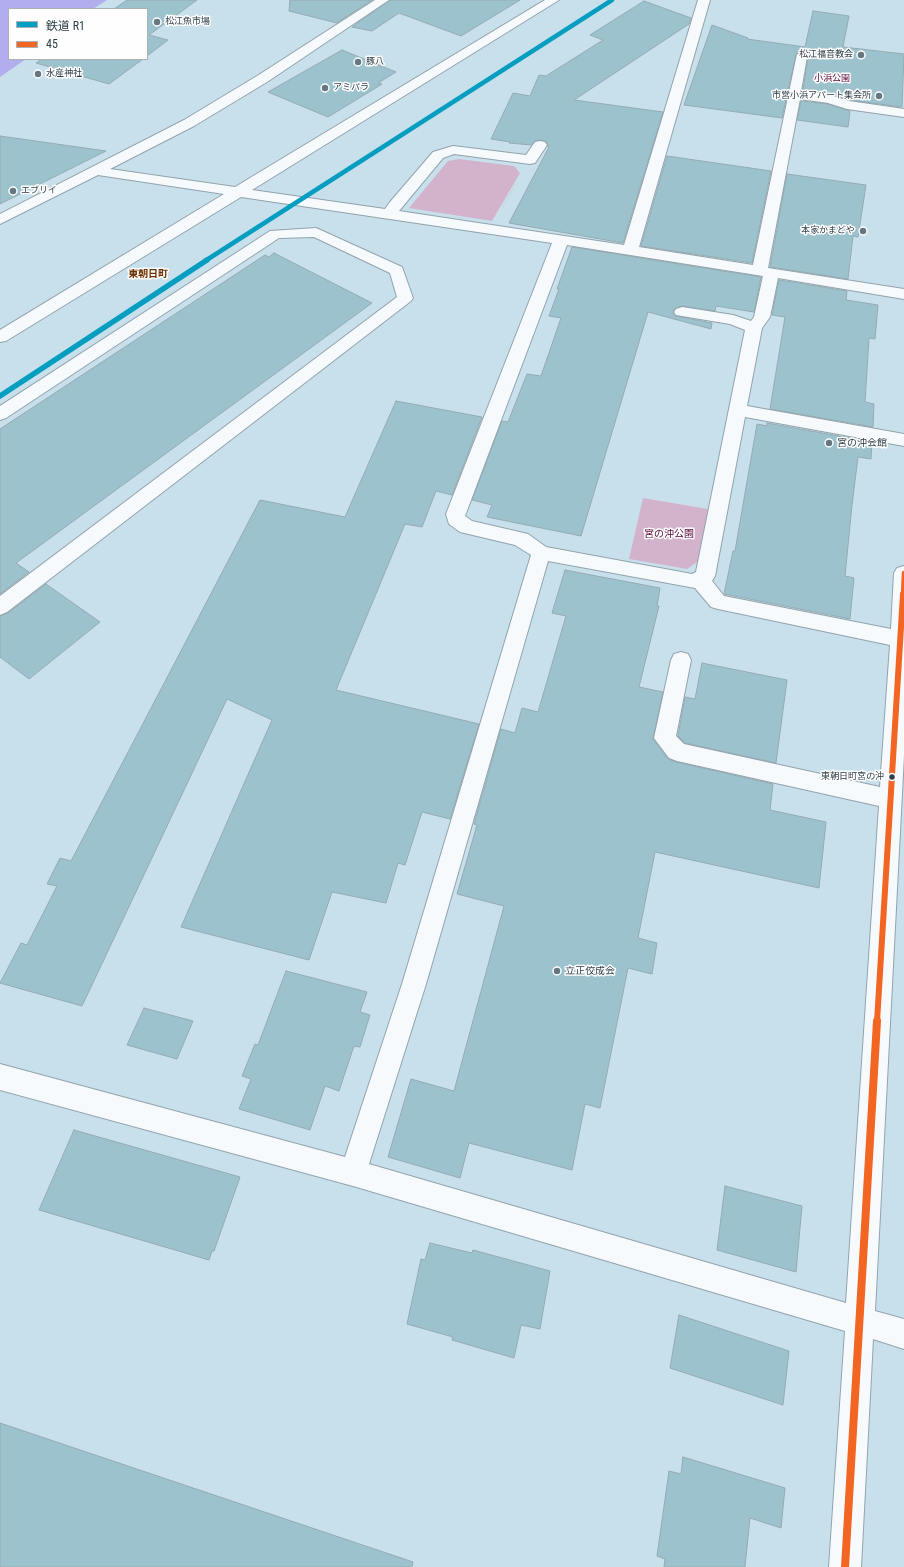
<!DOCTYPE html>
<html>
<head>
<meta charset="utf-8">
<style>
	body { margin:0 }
	#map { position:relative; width:904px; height:1567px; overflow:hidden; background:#c8e0ec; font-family:"Roboto Condensed","Noto Sans JP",sans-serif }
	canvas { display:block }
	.legend { position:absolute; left:8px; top:8px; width:140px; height:52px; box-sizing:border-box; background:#fefefe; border:1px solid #abb2b6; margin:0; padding:5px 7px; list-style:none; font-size:12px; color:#2f4049 }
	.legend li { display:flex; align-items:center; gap:8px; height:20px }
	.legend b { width:20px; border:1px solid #abb2b6 }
</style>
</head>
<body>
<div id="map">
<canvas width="904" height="1567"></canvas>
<ul class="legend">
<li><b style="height:5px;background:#059ec1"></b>鉄道 R1</li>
<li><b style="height:5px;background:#f26522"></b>45</li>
</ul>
</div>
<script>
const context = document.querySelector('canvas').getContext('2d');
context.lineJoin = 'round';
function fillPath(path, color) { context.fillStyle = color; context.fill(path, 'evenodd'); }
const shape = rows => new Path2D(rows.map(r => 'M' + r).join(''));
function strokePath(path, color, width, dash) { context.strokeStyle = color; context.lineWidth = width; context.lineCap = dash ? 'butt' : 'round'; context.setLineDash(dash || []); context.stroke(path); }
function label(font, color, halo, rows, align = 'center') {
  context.font = font + ' "Roboto Condensed","Noto Sans JP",sans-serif'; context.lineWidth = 3; context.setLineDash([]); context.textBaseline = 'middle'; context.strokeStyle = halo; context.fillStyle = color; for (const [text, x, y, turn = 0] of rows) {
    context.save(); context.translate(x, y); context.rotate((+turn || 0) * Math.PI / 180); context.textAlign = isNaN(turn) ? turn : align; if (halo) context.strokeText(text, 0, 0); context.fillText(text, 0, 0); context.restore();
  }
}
fillPath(shape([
	[459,159,514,166,520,173,492,221,409,208,448,161],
	[643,498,708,509,700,560,687,569,629,559]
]), '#d3b3cc');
fillPath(shape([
	[0,0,107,0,93,9,9,9,9,59,26,59,0,77]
]), '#b2aeed');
const building = shape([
	[127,0,197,0,149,35,168,40,147,56,147,9,114,9,127,0],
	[290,0,372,0,337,23,289,11,290,0],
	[390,0,520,0,461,36,399,13,372,31,352,27,390,0],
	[644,1,691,18,689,24,574,100,663,112,623,243,509,223,549,147,548,147,546,141,540,140,535,141,531,145,509,143,510,142,491,139,513,93,530,96,539,75,546,76,603,40,590,35,644,1],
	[813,11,849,16,843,47,904,54,902,107,849,100,830,94,803,90,808,57,805,52,796,54,782,118,684,105,712,25,748,38,747,39,805,47,813,11],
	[342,50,396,72,378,83,382,84,328,117,268,92,342,50],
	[42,59,143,59,109,84,36,63,42,59],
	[801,101,828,104,850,111,848,127,797,120,801,101],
	[0,136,106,151,0,204,0,136],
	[667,156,771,171,752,263,641,246,667,156],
	[787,174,866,185,858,237,853,236,848,279,770,267,787,174],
	[572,247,761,277,754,312,716,306,715,311,682,306,676,308,673,311,676,316,712,323,711,329,648,312,581,536,487,517,492,505,472,500,502,421,508,422,527,374,541,376,561,318,549,316,559,289,557,289,572,247],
	[274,253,372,303,16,563,29,572,0,594,0,429,265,255,269,257,274,253],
	[779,280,847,291,846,300,878,305,875,339,869,338,865,402,874,404,873,427,770,409,785,317,772,315,779,280],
	[396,401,482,417,452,495,436,491,422,527,405,524,336,690,479,724,450,819,422,812,405,865,398,863,386,903,332,892,309,960,181,927,272,720,227,699,82,1006,0,983,21,943,27,945,57,886,47,884,60,858,71,861,260,500,345,517,396,401],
	[767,423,872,442,871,459,858,457,852,505,845,576,854,578,850,619,724,594,733,551,735,551,757,424,767,426,767,423],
	[565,570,660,588,657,606,659,606,639,687,663,692,653,739,668,759,676,762,773,784,770,810,826,822,819,888,655,852,638,938,657,943,652,974,628,968,600,1108,585,1104,572,1170,469,1143,460,1178,388,1157,411,1079,454,1091,504,906,457,894,477,825,474,824,501,729,515,733,522,708,538,712,566,616,552,613,565,570],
	[46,584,100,622,29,679,0,657,0,616,8,613,46,584],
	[702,663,787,680,776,763,685,743,678,736,685,697,695,699,702,663],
	[286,971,367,992,360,1012,370,1015,360,1047,354,1046,339,1091,325,1086,310,1130,239,1109,251,1079,242,1076,255,1044,258,1045,286,971],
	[144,1008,193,1021,177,1059,127,1045,144,1008],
	[74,1130,240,1177,214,1251,212,1251,209,1260,39,1210,74,1130],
	[725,1186,802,1206,796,1272,717,1250,725,1186],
	[430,1243,472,1253,473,1250,550,1271,540,1329,521,1325,514,1358,452,1340,453,1337,407,1324,421,1259,425,1260,430,1243],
	[679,1315,789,1351,783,1405,670,1368,679,1315],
	[0,1423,413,1562,412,1567,0,1567,0,1423],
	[683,1457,785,1488,781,1528,750,1518,745,1567,664,1567,665,1559,657,1556,669,1471,681,1474,683,1457]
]);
fillPath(building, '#9cc3cd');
strokePath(building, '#95aab1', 1);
const minor = shape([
	[375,0,389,0,267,82,194,126,110,169,235,187,545,0,559,0,252,190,385,209,390,202,433,152,453,146,526,155,535,142,540,141,545,142,547,145,535,163,530,164,454,154,443,158,399,211,624,245,698,0,710,0,639,247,753,265,797,54,805,54,807,57,801,91,830,95,849,101,904,109,904,117,847,109,828,103,800,99,768,268,904,289,904,299,778,278,770,317,762,328,747,406,904,434,904,446,745,417,715,576,712,581,724,596,891,629,894,573,897,568,904,566,904,755,875,1311,904,1319,904,1349,873,1339,861,1567,829,1567,845,1331,353,1186,0,1090,0,1064,345,1157,402,984,531,555,515,545,460,532,449,524,446,514,552,243,241,197,6,341,0,342,0,330,224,194,98,175,0,224,0,214,184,120,257,76,375,0],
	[567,245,763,276,754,317,751,321,733,315,682,307,676,309,674,312,676,315,730,324,745,330,696,572,692,574,546,547,528,534,472,521,465,516,567,245],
	[548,561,695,588,711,607,718,609,890,645,880,787,684,744,676,736,691,660,688,654,681,652,674,654,671,660,654,738,669,758,677,761,879,806,846,1303,369,1164,426,984,548,561],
	[316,228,402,267,413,298,411,301,7,612,0,615,0,596,397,297,390,273,314,237,279,238,6,418,0,420,0,406,270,231,316,228]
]);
strokePath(minor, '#91a3ad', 2);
strokePath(shape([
	[502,207,517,182]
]), '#cbd2d5', 1.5, [1, 1]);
fillPath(minor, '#f7fafc');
strokePath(shape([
	[903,595,904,573]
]), '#f26522', 4.5);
strokePath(shape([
	[877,1022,903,594]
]), '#f26522', 6);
strokePath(shape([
	[845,1567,877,1021]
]), '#f26522', 8);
strokePath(shape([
	[205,261,612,0]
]), '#059ec1', 4.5);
strokePath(shape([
	[0,396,207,260]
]), '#059ec1', 5.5);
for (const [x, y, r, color] of [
	[157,22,4,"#657882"],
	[861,55,4,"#657882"],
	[358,62,4,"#657882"],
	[38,74,4,"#657882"],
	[325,88,4,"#657882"],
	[879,96,4,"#657882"],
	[13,191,4,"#657882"],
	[863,231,4,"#657882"],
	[829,443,4,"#657882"],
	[892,777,3.5,"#2f4049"],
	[557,971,4,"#657882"]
]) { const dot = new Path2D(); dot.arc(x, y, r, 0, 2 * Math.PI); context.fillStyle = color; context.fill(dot); strokePath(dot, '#fefefe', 1.5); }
label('9px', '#2f4049', '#fefefe', [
	["松江魚市場",165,22],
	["松江福音教会",853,55,"right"],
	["豚八",366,62],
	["水産神社",46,74],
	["アミパラ",333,88],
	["市営小浜アパート集会所",871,96,"right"],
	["エブリイ",21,191],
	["本家かまどや",855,231,"right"]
], 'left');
label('9px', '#590437', '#fefefe', [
	["小浜公園",832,79]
]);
label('9px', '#2f4049', '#fefefe', [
	["東朝日町宮の沖",884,777]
], 'right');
label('bold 10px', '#6b3000', '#fefefe', [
	["東朝日町",148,274]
]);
label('10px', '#2f4049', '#fefefe', [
	["宮の沖会館",837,443],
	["立正佼成会",565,971]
], 'left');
label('10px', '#590437', '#fefefe', [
	["宮の沖公園",669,534]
]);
</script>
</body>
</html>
